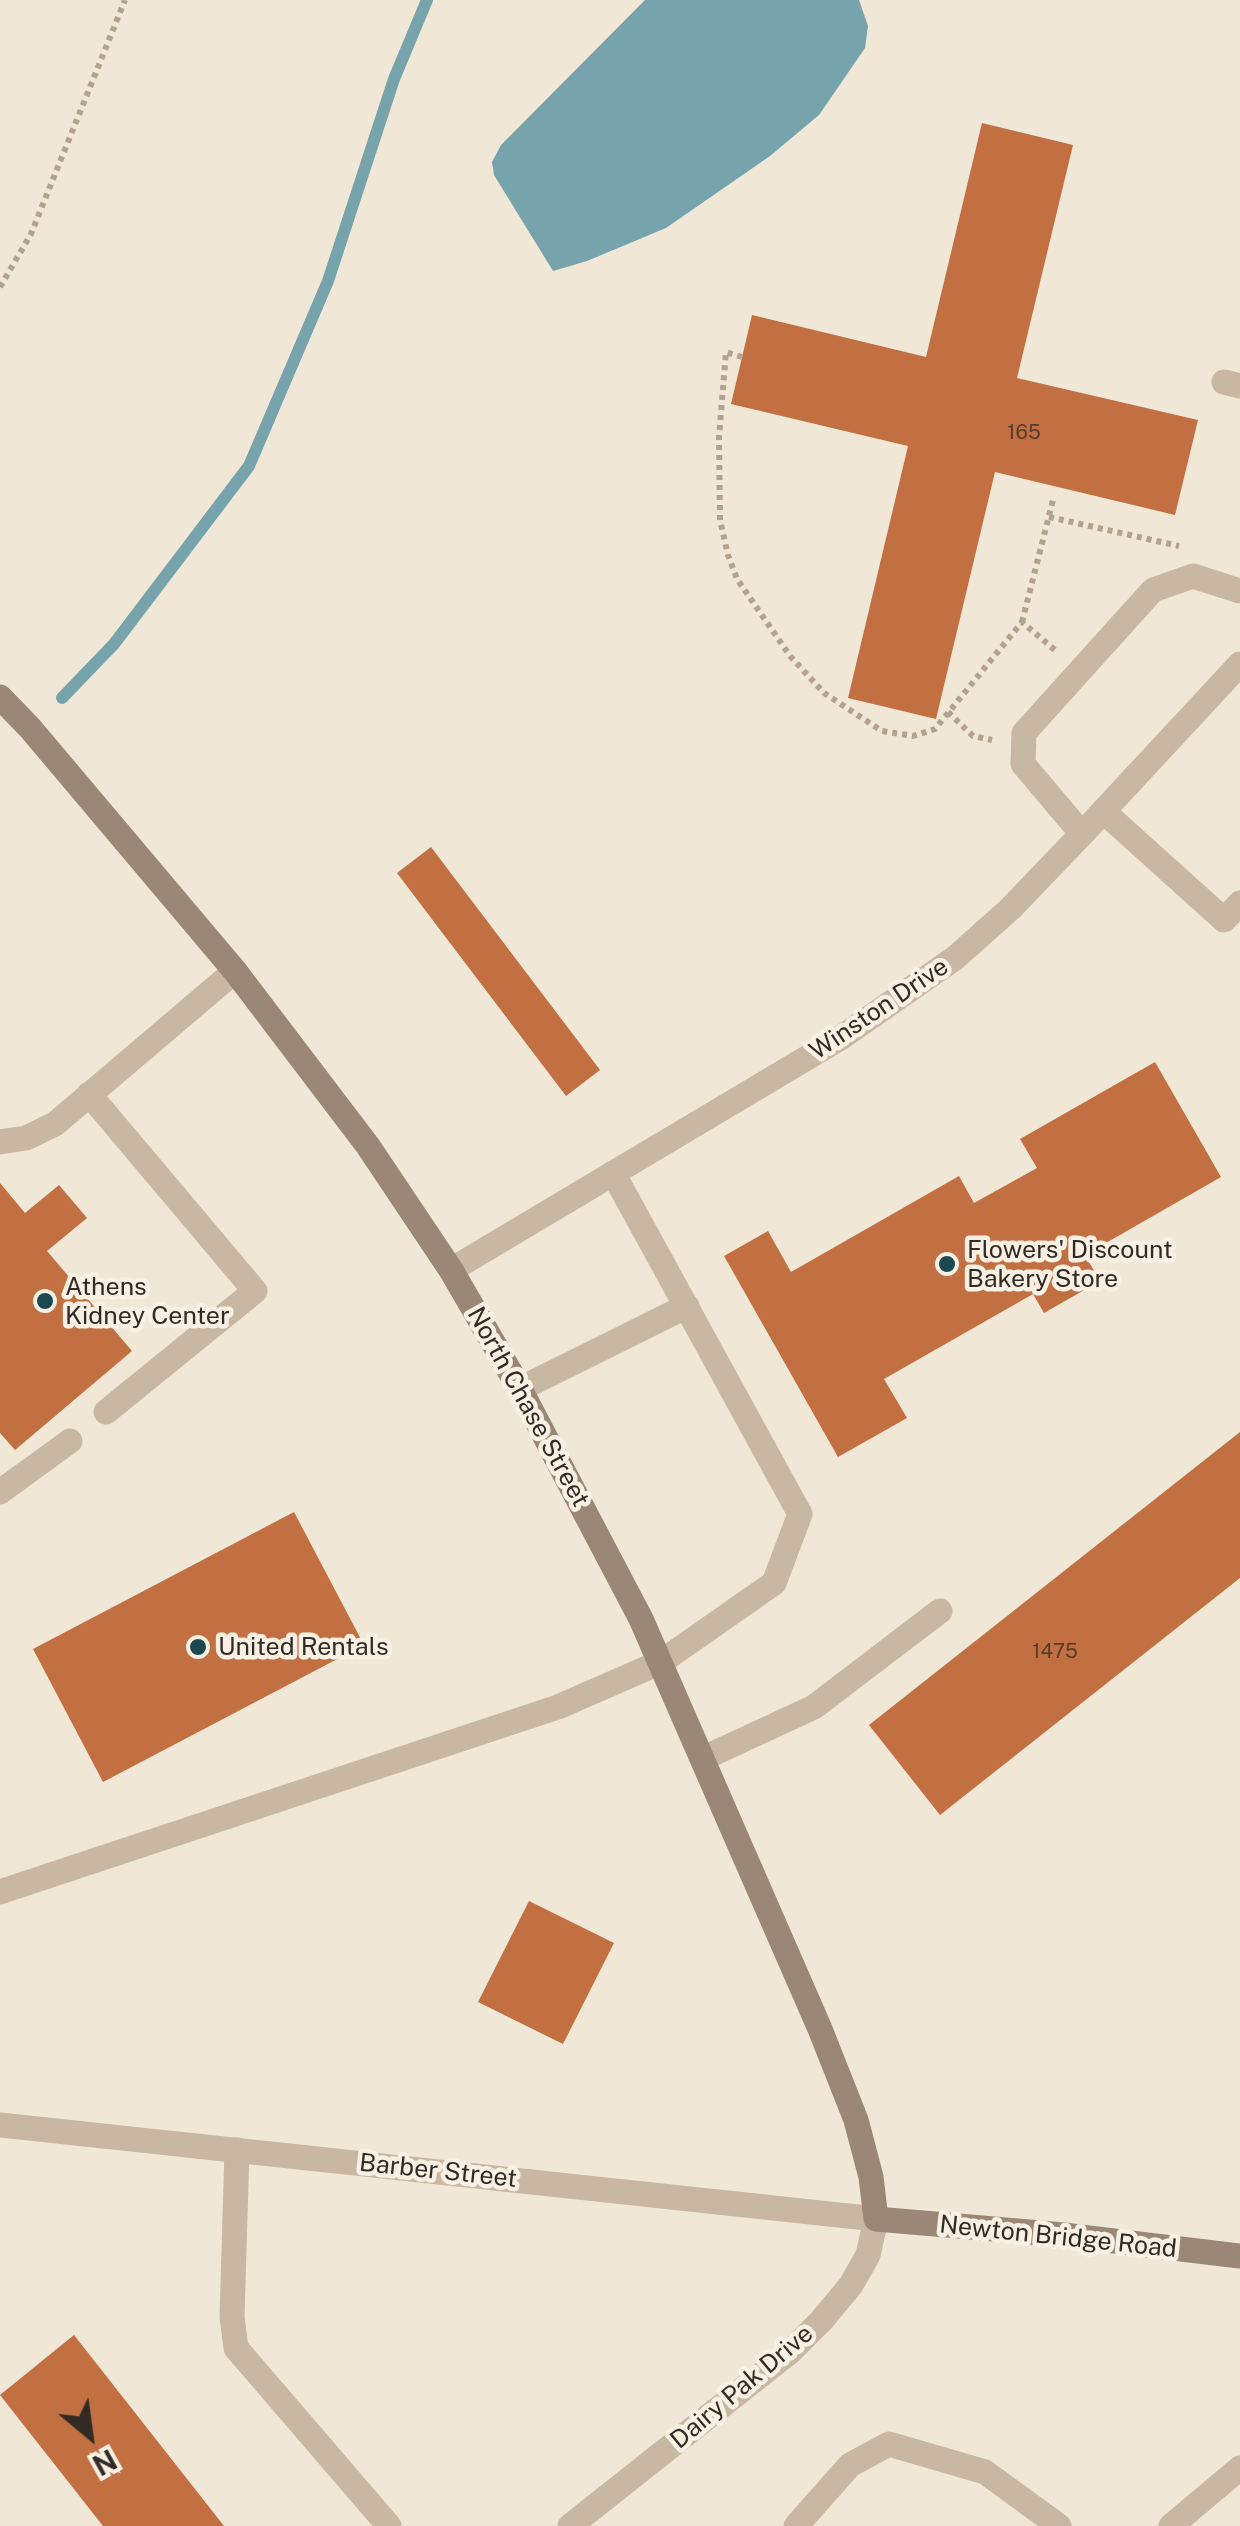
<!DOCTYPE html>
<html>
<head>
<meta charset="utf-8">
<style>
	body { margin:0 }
	#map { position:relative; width:1240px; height:2526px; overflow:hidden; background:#f0e7d6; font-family:"Public Sans",sans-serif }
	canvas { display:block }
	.north { position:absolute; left:40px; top:2386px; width:100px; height:100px; -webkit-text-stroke:8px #f8f0e2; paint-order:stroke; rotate:151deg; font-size:28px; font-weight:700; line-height:40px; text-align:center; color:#322b25 }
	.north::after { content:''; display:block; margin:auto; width:35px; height:45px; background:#322b25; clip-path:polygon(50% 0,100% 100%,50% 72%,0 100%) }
</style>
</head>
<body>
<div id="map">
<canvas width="1240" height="2526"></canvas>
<div class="north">N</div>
</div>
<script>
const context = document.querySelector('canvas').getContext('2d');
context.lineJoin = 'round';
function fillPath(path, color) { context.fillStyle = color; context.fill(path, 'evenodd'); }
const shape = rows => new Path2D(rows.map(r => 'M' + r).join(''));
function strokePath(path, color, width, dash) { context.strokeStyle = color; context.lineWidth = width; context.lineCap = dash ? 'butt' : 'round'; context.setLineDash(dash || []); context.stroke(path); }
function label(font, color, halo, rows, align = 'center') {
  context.font = font + ' "Public Sans",sans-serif'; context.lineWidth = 9; context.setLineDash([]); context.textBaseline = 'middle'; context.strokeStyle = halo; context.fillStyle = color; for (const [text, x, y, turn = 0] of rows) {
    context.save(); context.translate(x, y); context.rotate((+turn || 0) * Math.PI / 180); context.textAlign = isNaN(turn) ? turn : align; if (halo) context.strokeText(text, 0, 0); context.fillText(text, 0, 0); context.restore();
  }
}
fillPath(shape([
	[645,0,859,0,868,26,865,48,819,115,770,156,666,228,587,261,553,271,494,175,492,162,501,145]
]), '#76a3ac');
strokePath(shape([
	[62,698,114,644,249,466,328,281,394,79,427,0]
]), '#76a3ac', 12);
fillPath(shape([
	[982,123,1073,145,1017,378,1198,420,1175,515,995,472,936,719,848,698,908,446,731,404,752,315,926,357],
	[431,847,600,1070,566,1096,397,873],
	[1155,1062,1221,1177,1085,1255,1100,1281,1044,1313,1033,1294,884,1379,907,1418,838,1457,724,1256,768,1231,791,1272,959,1176,974,1203,1037,1168,1020,1139],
	[0,1183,25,1213,59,1185,87,1218,47,1251,132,1351,15,1450,0,1433],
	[1240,1432,1240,1578,940,1815,869,1725],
	[294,1512,364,1645,103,1782,33,1649],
	[529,1901,614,1943,563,2044,478,2002],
	[74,2335,224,2526,103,2526,0,2395]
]), '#c26f42');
strokePath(shape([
	[0,287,31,234,125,0],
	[742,357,726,352,719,437,720,520,728,555,737,579,790,656,824,693,882,731,913,736,935,729,1022,622,1056,651],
	[1049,517,1179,546],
	[1022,622,1054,496],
	[948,712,973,736,992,740]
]), '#b2a28e', 6, [5, 5]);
strokePath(shape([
	[1224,382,1240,386],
	[1103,811,1224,920,1240,903],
	[1082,834,1023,764,1024,733,1153,590,1193,576,1240,591],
	[89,1094,255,1291,106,1412],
	[0,1142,26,1138,55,1124,235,971],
	[520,1389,687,1306],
	[0,1492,70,1441],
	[704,1758,814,1707,940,1611],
	[0,1892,558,1707,661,1662,774,1583,800,1514,613,1173],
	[237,2150,232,2317,236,2348,389,2526],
	[796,2526,850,2465,889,2444,985,2472,1059,2526],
	[1171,2526,1240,2468]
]), '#c7b7a3', 25);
strokePath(shape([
	[451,1270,842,1037,955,958,1010,909,1082,834,1240,664],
	[570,2526,791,2351,821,2321,851,2285,868,2255,876,2219]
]), '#c7b7a3', 25);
strokePath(shape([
	[0,2125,876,2219]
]), '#c7b7a3', 25);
strokePath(shape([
	[0,697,30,728,235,971,368,1146,451,1270,520,1389,641,1619,820,2029,856,2120,871,2177,876,2219,1064,2235,1240,2256]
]), '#9a8775', 25);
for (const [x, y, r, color] of [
	[947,1264,10,"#1c4852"],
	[45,1301,10,"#1c4852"],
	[198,1647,10,"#1c4852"]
]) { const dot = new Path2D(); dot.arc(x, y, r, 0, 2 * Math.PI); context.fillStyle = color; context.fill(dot); strokePath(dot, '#f8f0e2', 4); }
label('20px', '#563c2c', null, [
	["165",1024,433],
	["1475",1055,1652]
]);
label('25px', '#322b25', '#f8f0e2', [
	["Winston Drive",879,1009,-34],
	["North Chase Street",528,1407,61],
	["Barber Street",438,2171,6],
	["Newton Bridge Road",1058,2237,6],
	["Dairy Pak Drive",742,2387,-40]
]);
label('25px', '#322b25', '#f8f0e2', [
	["Flowers' Discount",967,1250],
	["Bakery Store",967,1279],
	["Athens",65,1287],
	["Kidney Center",65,1316],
	["United Rentals",218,1647]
], 'left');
</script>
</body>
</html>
